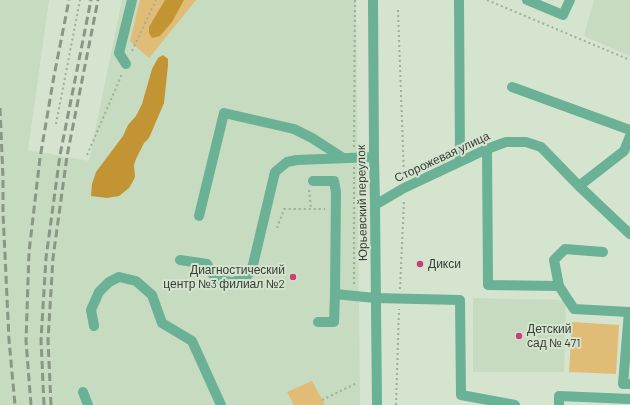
<!DOCTYPE html>
<html>
<head>
<meta charset="utf-8">
<style>
	body { margin:0 }
	canvas { display:block; background:#d4e4cf }
</style>
</head>
<body>
<canvas width="630" height="405"></canvas>
<script>
const context = document.querySelector('canvas').getContext('2d');
context.lineJoin = 'round';
function fillPath(path, color) { context.fillStyle = color; context.fill(path, 'evenodd'); }
const shape = rows => new Path2D(rows.map(r => 'M' + r).join(''));
function strokePath(path, color, width, dash) { context.strokeStyle = color; context.lineWidth = width; context.lineCap = dash ? 'butt' : 'round'; context.setLineDash(dash || []); context.stroke(path); }
function label(font, color, halo, rows, align = 'center') {
  context.font = font + ' Barlow,sans-serif'; context.lineWidth = 4; context.setLineDash([]); context.textBaseline = 'middle'; context.strokeStyle = halo; context.fillStyle = color; for (const [text, x, y, turn = 0] of rows) {
    context.save(); context.translate(x, y); context.rotate((+turn || 0) * Math.PI / 180); context.textAlign = isNaN(turn) ? turn : align; if (halo) context.strokeText(text, 0, 0); context.fillText(text, 0, 0); context.restore();
  }
}
fillPath(shape([
	[0,0,49,0,28,150,89,161,122,0,356,0,360,405,0,405],
	[594,0,630,0,630,56,584,36],
	[473,298,566,300,564,372,473,372]
]), '#c6dbc0');
fillPath(shape([
	[140,0,196,0,149,58,130,41],
	[572,322,619,325,616,374,569,372],
	[312,381,325,405,294,405,287,392]
]), '#e0bc76');
fillPath(shape([
	[165,0,184,0,172,22,160,36,152,38,149,33,149,27],
	[163,55,168,59,168,65,164,103,149,138,144,143,136,159,134,165,135,177,132,183,129,188,119,196,107,198,91,196,92,184,96,172,123,136,128,125,136,116,142,104,152,69,158,58]
]), '#c29434');
strokePath(shape([
	[487,0,630,60],
	[398,10,404,177],
	[132,51,156,0],
	[56,124,80,0],
	[354,147,355,0],
	[87,155,122,74],
	[309,190,311,209],
	[277,228,284,209,325,209],
	[354,284,354,167],
	[400,289,404,201],
	[322,400,355,384],
	[396,405,399,309]
]), '#a0ad9c', 2, [2, 3]);
strokePath(shape([
	[373,0,374,157,375,205,377,405],
	[459,0,460,161],
	[527,0,563,15,570,0],
	[126,64,119,53,132,0],
	[512,87,630,130],
	[487,149,488,285,559,286],
	[313,181,334,181,336,192,335,294],
	[579,186,624,151,630,136],
	[375,205,404,188,487,149,506,142,526,142,541,147,579,186,630,234],
	[199,216,224,113,294,129,312,138,343,158],
	[603,252,565,249,554,260,559,286,574,309,629,312,623,384,630,384],
	[180,260,207,264,211,272,216,278,224,281,232,282,240,280,247,276,252,269,275,172,287,162,297,160,374,157],
	[318,322,334,322,335,294,375,298,460,300,461,395,515,405],
	[94,326,91,310,99,292,109,282,119,277,136,281,152,295,162,323,192,341,221,405],
	[83,392,88,405],
	[559,405,559,396,630,399]
]), '#6ab195', 10);
strokePath(shape([
	[0,108,3,178,3,213,9,340,15,405],
	[31,405,26,341,29,252,40,158,54,76,69,0],
	[44,405,41,340,46,258,60,155,91,0],
	[51,405,48,340,53,258,67,156,98,0]
]), '#8a9686', 3, [8, 4]);
for (const [x, y, r, color] of [
	[420,264,4,"#c83f7a"],
	[293,277,4,"#c83f7a"],
	[519,336,4,"#c83f7a"]
]) { const dot = new Path2D(); dot.arc(x, y, r, 0, 2 * Math.PI); context.fillStyle = color; context.fill(dot); strokePath(dot, '#d4e4cf', 1.5); }
label('12px', '#383f36', '#d4e4cf', [
	["Сторожевая улица",442,157,-25],
	["Юрьевский переулок",362,203,-91]
]);
label('12px', '#383f36', '#d4e4cf', [
	["Дикси",428,264],
	["Диагностический",285,270,"right"],
	["центр №3 филиал №2",285,284,"right"],
	["Детский",527,329],
	["сад № 471",527,343]
], 'left');
</script>
</body>
</html>
